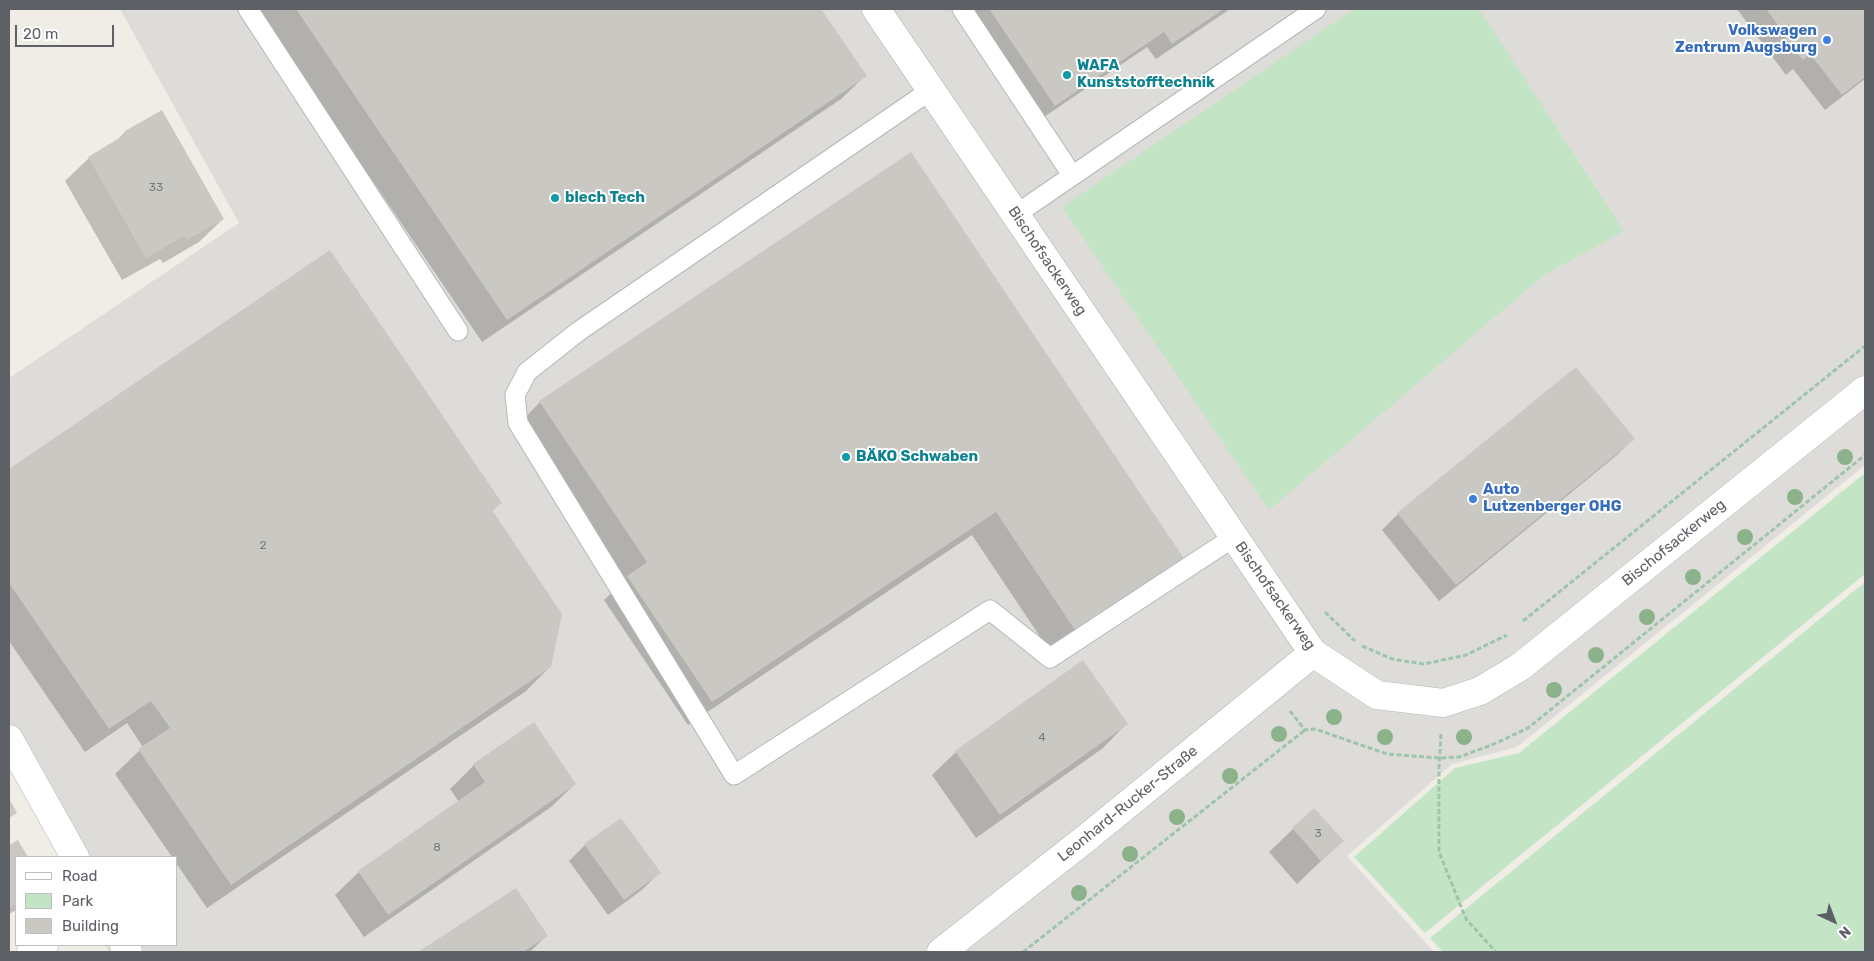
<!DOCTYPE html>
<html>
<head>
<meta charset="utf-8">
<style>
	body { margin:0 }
	#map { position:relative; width:1874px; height:961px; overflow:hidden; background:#efede6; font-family:Rubik,sans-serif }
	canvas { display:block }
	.frame { position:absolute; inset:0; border:10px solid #5d6065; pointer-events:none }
	.legend { position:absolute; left:15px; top:856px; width:162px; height:90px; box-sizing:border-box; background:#fff; border:1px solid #bebfc1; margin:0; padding:6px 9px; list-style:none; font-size:15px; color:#5d6065 }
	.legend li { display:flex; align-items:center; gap:10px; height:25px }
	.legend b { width:25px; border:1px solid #bebfc1 }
	.north { position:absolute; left:1809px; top:896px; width:50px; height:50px; -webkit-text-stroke:4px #fff; paint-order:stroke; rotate:137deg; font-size:14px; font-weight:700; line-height:20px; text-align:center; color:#5d6065 }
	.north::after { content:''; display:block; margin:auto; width:18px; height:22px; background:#5d6065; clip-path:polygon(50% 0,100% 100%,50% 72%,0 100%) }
	.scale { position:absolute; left:15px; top:25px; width:99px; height:22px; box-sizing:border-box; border:2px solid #5d6065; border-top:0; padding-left:6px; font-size:15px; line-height:18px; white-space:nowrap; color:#5d6065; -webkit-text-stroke:4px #fff; paint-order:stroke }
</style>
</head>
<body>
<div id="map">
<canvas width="1874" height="961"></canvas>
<div class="frame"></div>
<ul class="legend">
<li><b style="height:6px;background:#fff"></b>Road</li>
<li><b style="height:14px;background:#c3e5c6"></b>Park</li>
<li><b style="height:14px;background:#cac8c2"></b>Building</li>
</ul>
<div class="north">N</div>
<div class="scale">20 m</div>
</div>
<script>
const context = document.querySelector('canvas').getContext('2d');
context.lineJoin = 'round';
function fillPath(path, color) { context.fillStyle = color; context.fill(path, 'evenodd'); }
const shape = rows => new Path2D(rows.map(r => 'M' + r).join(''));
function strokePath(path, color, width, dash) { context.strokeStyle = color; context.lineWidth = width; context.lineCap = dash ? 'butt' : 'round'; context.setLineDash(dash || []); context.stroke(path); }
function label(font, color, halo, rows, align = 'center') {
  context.font = font + ' Rubik,sans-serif'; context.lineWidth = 4; context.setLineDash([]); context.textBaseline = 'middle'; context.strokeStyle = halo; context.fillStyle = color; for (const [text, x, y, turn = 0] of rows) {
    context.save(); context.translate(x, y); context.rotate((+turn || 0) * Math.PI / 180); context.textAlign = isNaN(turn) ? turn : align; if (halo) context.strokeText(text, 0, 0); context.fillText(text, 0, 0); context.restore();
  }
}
fillPath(shape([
	[120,9,1865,9,1865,465,1517,747,1452,764,1347,856,1434,952,109,952,105,945,176,945,176,857,61,857,9,753,9,378,239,223]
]), '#dedcd8');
fillPath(shape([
	[1354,9,1479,9,1624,231,1544,275,1269,510,1062,207],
	[1865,473,1865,574,1425,933,1354,857,1455,768,1519,753],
	[1865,582,1865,952,1443,952,1430,938]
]), '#c3e5c6');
fillPath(shape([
	[256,9,819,9,865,76,841,99,482,342],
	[962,9,1230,9,1156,59,1147,47,1038,121],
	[1737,9,1865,9,1865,79,1825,110,1793,69,1786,75],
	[125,132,223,219,199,242,163,263,160,259,122,280,65,181,89,158,114,143],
	[911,154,1183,560,1053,656,972,535,688,725,604,600,622,583,517,426,540,402],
	[330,252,500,503,492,511,550,667,526,691,207,908,176,863,176,857,172,857,115,774,143,747,127,723,85,752,9,641,9,471],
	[1633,439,1617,455,1439,601,1382,530,1398,514],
	[534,724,575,784,551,807,364,937,335,895,359,872,459,802,450,789,474,765],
	[1126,724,1103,748,976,838,932,775,956,752],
	[1293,829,1342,841,1297,884,1269,852],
	[18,842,27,857,16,857,16,910,9,914,9,847],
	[585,845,659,873,643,889,608,915,569,861],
	[516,889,546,936,530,952,421,952]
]), '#0003');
fillPath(shape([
	[296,9,821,9,867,76,507,320],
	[989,9,1224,9,1172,44,1164,32,1055,106],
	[1766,9,1865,9,1865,77,1842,95,1810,54,1803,60,1777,27,1778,25],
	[162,110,224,219,187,240,184,236,146,258,88,157,126,134,125,131],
	[911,152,1185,560,1077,633,996,512,712,702,627,576,647,562,539,401],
	[330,250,502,503,492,510,562,614,551,667,231,885,138,749,170,728,151,701,109,729,9,583,9,469],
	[1576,367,1635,439,1456,585,1397,513],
	[1083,660,1128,724,1000,815,955,751],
	[534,722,576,784,388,915,358,871,485,782,473,764],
	[9,798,17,813,9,818],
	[1314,808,1344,841,1321,861,1292,828],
	[621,818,661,873,624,900,584,844],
	[18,840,28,857,16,857,16,904,9,908,9,845],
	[516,888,548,936,523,952,418,952]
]), '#cac8c2');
const lane = shape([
	[248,9,458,331],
	[962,9,1072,175],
	[931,90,579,331,527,372,515,395,518,423,734,775,990,610,1050,658,1234,537],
	[1015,215,1316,9]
]);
const street = shape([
	[876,9,1313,653,1377,695,1443,703,1480,691,1520,667,1865,390],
	[9,739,75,857],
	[124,945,128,952],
	[31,952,44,945],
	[941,952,1084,840,1313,653]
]);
strokePath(lane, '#b6b7bc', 21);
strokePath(street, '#b6b7bc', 29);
strokePath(shape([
	[1325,612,1355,641],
	[1523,621,1865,346],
	[1362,646,1392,659,1424,664,1466,655,1507,635],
	[1290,711,1305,730,1315,729,1387,754,1439,758,1459,757,1494,744,1528,728,1865,455],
	[1441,734,1439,766,1439,852,1466,919,1496,952],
	[1023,952,1305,730]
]), '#9dc5ac', 3, [5, 2.5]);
strokePath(lane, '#fff', 19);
strokePath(street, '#fff', 28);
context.fillStyle = '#8bb28b';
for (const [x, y] of [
	[1845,457],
	[1795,497],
	[1745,537],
	[1693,577],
	[1647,617],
	[1596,655],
	[1554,690],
	[1334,717],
	[1279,734],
	[1385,737],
	[1464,737],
	[1230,776],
	[1177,817],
	[1130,854],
	[1079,893]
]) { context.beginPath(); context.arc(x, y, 8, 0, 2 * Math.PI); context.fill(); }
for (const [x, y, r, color] of [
	[1827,40,5,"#3f7fe0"],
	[1067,75,5,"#0f9aa8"],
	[555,198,5,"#0f9aa8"],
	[846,457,5,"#0f9aa8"],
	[1473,499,5,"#3f7fe0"]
]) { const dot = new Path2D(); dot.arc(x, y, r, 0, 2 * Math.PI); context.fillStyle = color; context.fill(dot); strokePath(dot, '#fff', 2); }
label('12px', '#787a7c', null, [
	["33",156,188],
	["2",263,546],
	["4",1042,738],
	["3",1318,834],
	["8",437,848]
]);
label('bold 15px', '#366cbe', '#fff', [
	["Volkswagen",1817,31],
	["Zentrum Augsburg",1817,48],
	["Auto",1483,490,"left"],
	["Lutzenberger OHG",1483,507,"left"]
], 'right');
label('bold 15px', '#0d838f', '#fff', [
	["WAFA",1077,66],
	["Kunststofftechnik",1077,83],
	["blech Tech",565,198],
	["BÄKO Schwaben",856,457]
], 'left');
label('15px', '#5d6065', '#fff', [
	["Bischofsackerweg",1047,261,56],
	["Bischofsackerweg",1674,543,-39],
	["Bischofsackerweg",1275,596,55],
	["Leonhard-Rucker-Straße",1128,804,-39]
]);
</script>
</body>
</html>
